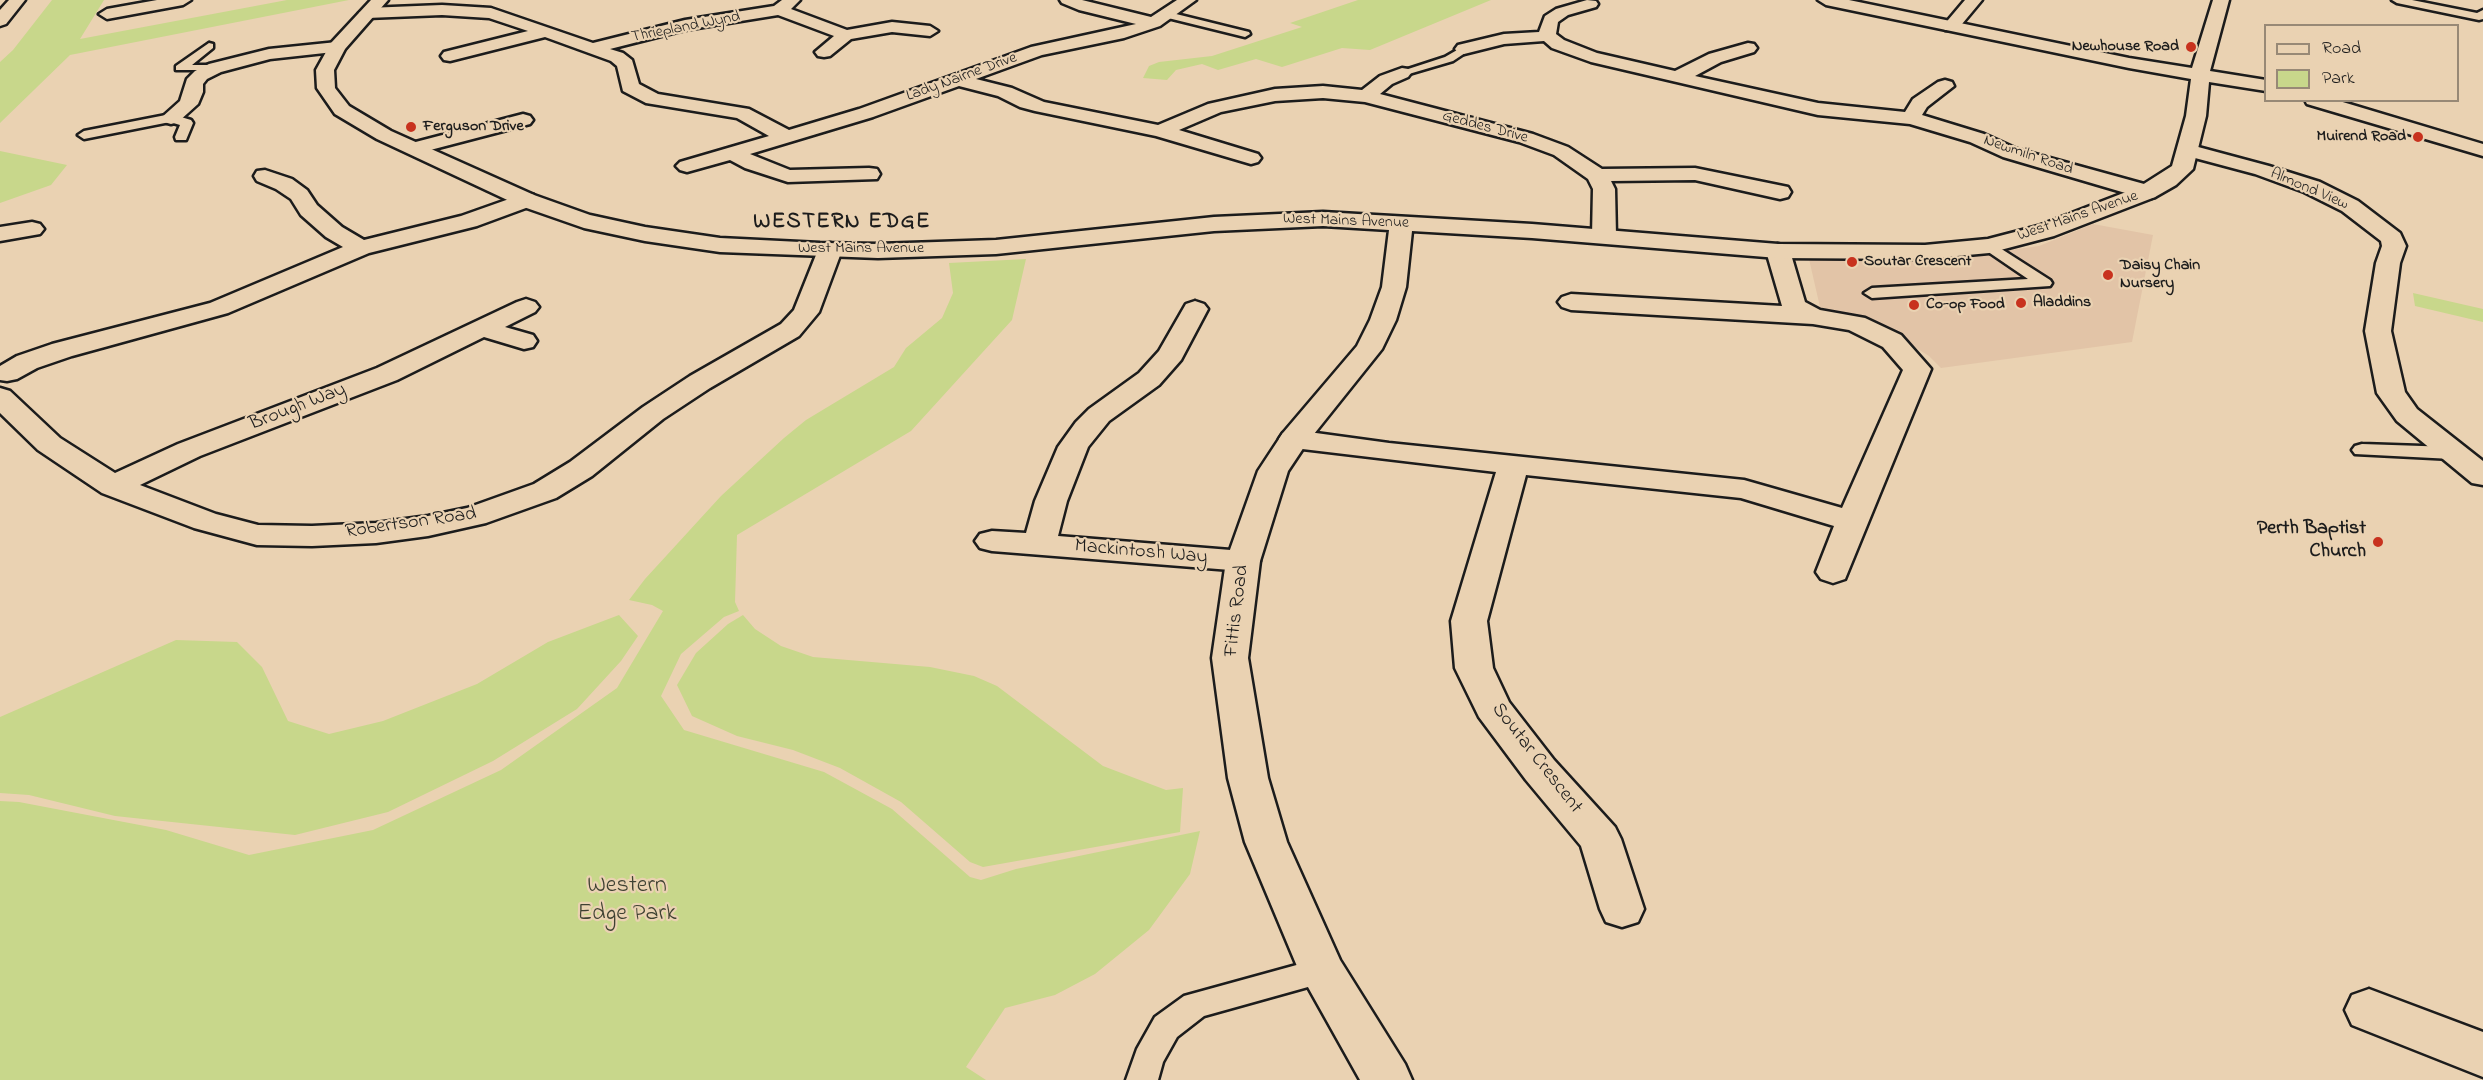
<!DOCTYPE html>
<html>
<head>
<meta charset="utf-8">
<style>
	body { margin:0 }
	#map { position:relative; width:2483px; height:1080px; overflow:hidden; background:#ead2b2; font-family:"Indie Flower",sans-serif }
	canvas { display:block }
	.legend { position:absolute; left:2264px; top:24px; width:195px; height:78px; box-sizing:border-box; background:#ead2b2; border:2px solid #988976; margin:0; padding:8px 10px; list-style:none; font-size:18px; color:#1c1c1c }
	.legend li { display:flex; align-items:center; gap:12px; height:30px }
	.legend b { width:30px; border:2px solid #988976 }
</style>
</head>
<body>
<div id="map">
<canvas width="2483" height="1080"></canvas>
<ul class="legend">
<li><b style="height:8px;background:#ead2b2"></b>Road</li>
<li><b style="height:16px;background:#c8d78b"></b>Park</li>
</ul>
</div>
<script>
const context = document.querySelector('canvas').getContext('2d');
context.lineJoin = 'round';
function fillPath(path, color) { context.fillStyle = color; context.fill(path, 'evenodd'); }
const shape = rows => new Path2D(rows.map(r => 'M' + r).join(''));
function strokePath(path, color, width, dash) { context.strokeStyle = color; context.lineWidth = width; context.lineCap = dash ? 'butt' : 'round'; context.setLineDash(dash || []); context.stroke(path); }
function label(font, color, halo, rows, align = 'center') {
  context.font = font + ' "Indie Flower",sans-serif'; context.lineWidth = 4.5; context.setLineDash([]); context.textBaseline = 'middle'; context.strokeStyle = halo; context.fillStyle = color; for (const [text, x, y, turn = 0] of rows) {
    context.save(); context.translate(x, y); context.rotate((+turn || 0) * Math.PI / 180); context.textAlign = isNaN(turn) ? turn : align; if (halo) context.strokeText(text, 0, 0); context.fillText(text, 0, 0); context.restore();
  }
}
fillPath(shape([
	[2093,224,2153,235,2132,342,1941,368,1929,356,1885,328,1820,307,1809,259,1930,261,2039,246]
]), '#e2c4a7');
fillPath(shape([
	[52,0,104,0,80,39,287,0,349,0,70,55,0,123,0,62,13,50],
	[1358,0,1491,0,1370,50,1342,48,1282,67,1256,59,1218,70,1202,64,1176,70,1167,80,1143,78,1149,66,1159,62,1212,56,1302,27,1290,23],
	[0,151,67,165,51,185,0,203],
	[1026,259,1012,320,911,431,737,535,735,602,739,611,724,617,681,654,661,696,684,730,824,772,892,809,970,877,981,880,1016,869,1200,831,1190,874,1149,930,1095,974,1055,995,1005,1008,966,1067,986,1080,0,1080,0,801,19,802,166,830,249,855,373,830,501,770,617,688,663,611,652,605,629,600,645,579,721,496,784,438,806,420,894,367,906,348,942,318,953,293,949,263],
	[2413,293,2483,309,2483,322,2415,306],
	[619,615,638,636,621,661,577,709,493,761,388,812,295,835,115,816,29,795,0,793,0,717,176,640,237,642,262,667,288,721,329,734,383,721,477,684,548,642],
	[743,615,755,629,781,646,813,657,930,667,974,676,997,686,1103,766,1166,790,1183,788,1180,832,983,867,970,862,901,802,840,768,793,750,737,736,692,716,677,685,696,653,728,624]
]), '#c8d78b');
const service = shape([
	[2392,0,2412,0,2477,13,2483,10,2483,19,2479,20,2397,3,2392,0],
	[1168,12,1249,32,1250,34,1245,37,1164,17,1163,15,1168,12],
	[209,43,213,44,213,48,192,65,215,65,219,66,219,70,176,70,176,66,209,43],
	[1464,46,1468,47,1468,51,1453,61,1402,76,1396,73,1445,57,1464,46],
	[171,114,191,120,193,123,186,140,176,140,175,137,180,125,170,122,84,139,78,135,84,131,171,114],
	[1989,241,2050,280,2052,283,2050,286,1872,298,1864,293,1872,288,2028,279,1984,249,1981,246,1989,241],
	[2362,444,2452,447,2459,449,2462,453,2459,457,2452,459,2355,454,2352,450,2355,446,2362,444],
	[1322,958,1333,962,1337,971,1333,980,1204,1016,1177,1037,1163,1062,1158,1080,1126,1080,1137,1049,1155,1017,1184,996,1322,958]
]);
const minor = shape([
	[157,0,191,0,183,5,107,19,99,14,107,9,157,0],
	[782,0,800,0,791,9,847,30,892,22,930,26,938,31,930,36,892,32,851,39,830,56,824,57,818,56,815,52,834,36,778,15,685,30,610,49,623,53,632,60,639,84,658,94,749,109,789,130,859,109,1031,47,1136,24,1079,10,1062,3,1060,0,1082,0,1151,17,1177,0,1196,0,1160,26,1124,38,1042,55,976,79,1012,88,1044,102,1158,125,1208,104,1275,89,1323,86,1362,90,1380,76,1402,68,1408,69,1411,73,1408,77,1392,84,1380,94,1533,134,1568,147,1602,169,1695,168,1788,187,1791,192,1788,197,1780,199,1695,180,1611,181,1615,189,1616,236,1612,241,1604,243,1596,241,1592,236,1593,189,1588,179,1554,155,1519,142,1365,102,1323,98,1275,101,1221,112,1179,130,1258,154,1261,158,1258,162,1251,164,1156,136,1035,111,1020,107,998,96,959,86,873,117,750,154,790,170,869,168,877,169,880,174,877,179,788,182,745,168,730,160,687,172,680,170,676,166,680,162,769,136,737,118,646,103,623,91,617,66,611,61,545,37,450,61,444,60,441,56,444,52,528,31,489,18,442,15,367,18,359,13,367,8,442,5,491,8,593,43,685,20,774,6,782,0],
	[1587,0,1596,1,1598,4,1596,7,1568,15,1558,22,1556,34,1564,40,1597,53,1675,71,1709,54,1748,43,1754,44,1757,48,1754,52,1721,62,1695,76,1818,103,1905,112,1913,99,1938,82,1945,80,1952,82,1954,86,1927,107,1922,115,1984,134,2017,149,2155,187,2158,192,2155,197,2147,199,2139,197,2003,157,1970,142,1910,124,1818,115,1591,62,1552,48,1544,41,1504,44,1464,54,1458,53,1455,49,1458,45,1504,34,1539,32,1545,16,1556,9,1587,0],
	[1965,0,1982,0,1957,30,1945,30,1943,26,1965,0],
	[337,42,343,43,346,47,343,51,270,59,221,72,207,79,203,84,203,92,198,104,178,122,171,124,164,122,161,118,180,101,187,79,195,71,209,64,269,49,337,42],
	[523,114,530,116,533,120,530,124,415,154,408,152,405,148,408,144,523,114],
	[2187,144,2269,166,2320,182,2358,201,2400,233,2406,246,2400,263,2391,331,2405,392,2417,409,2483,461,2483,485,2472,483,2397,421,2377,393,2365,331,2376,263,2382,246,2381,241,2342,211,2304,192,2255,174,2180,154,2177,150,2180,146,2187,144],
	[265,170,292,179,307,190,317,205,342,227,364,240,461,216,526,193,534,195,537,200,534,205,477,226,369,253,228,313,72,356,37,368,17,379,7,381,0,380,0,366,17,356,52,344,210,303,343,247,326,237,301,215,291,199,276,189,257,181,254,176,257,171,265,170],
	[32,222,40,224,44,229,40,234,0,241,0,227,32,222],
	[830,243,838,245,842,250,819,312,799,336,710,388,663,419,592,476,556,498,486,523,428,536,376,543,312,546,257,545,194,528,102,493,38,450,0,413,0,388,10,391,60,438,115,473,178,444,377,368,517,302,526,299,535,302,539,307,535,312,505,327,533,335,537,341,533,347,524,349,484,337,397,380,200,456,140,485,216,514,258,525,312,526,376,523,428,516,467,508,534,484,570,462,643,407,690,376,781,324,794,310,818,250,822,245,830,243],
	[1778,244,1786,246,1790,251,1805,302,1820,310,1865,318,1901,335,1931,369,1845,579,1833,583,1821,579,1816,572,1834,526,1741,498,1526,475,1487,621,1493,668,1509,702,1554,760,1615,827,1621,839,1644,909,1638,922,1622,927,1606,922,1600,909,1581,846,1526,780,1479,717,1455,668,1451,621,1496,472,1294,448,1283,445,1279,439,1283,433,1294,430,1389,443,1744,480,1842,508,1903,370,1883,347,1849,330,1813,324,1571,310,1562,307,1558,302,1562,297,1571,294,1782,306,1766,251,1770,246,1778,244],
	[1195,301,1204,304,1208,309,1181,360,1159,385,1109,421,1088,447,1067,501,1058,536,1243,551,1255,554,1260,561,1255,568,1243,571,992,551,980,548,975,541,980,534,992,531,1026,533,1035,501,1058,447,1076,422,1089,409,1139,373,1159,351,1186,304,1195,301],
	[2369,989,2483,1032,2483,1077,2352,1025,2345,1010,2352,995,2369,989]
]);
const tertiary = shape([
	[371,0,388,0,345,49,334,70,335,88,349,106,391,131,534,195,590,215,645,227,720,238,820,243,878,244,996,240,1214,217,1323,212,1532,224,1778,244,1925,245,1988,239,2038,226,2139,187,2172,166,2186,116,2191,79,2129,68,1826,5,1818,0,1849,0,2129,58,2192,68,2213,0,2229,0,2210,71,2266,80,2266,91,2209,82,2206,116,2193,169,2176,185,2155,197,2054,236,1989,253,1925,259,1778,258,1532,238,1412,231,1406,287,1396,320,1382,349,1306,444,1288,471,1260,561,1248,658,1268,778,1287,842,1340,960,1405,1064,1412,1080,1360,1080,1299,971,1245,842,1228,778,1212,658,1226,561,1258,471,1283,433,1357,346,1370,320,1382,287,1389,230,1323,226,1214,231,996,254,878,258,720,252,645,241,584,228,518,205,377,139,335,114,317,88,316,70,331,43,371,0],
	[2305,100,2336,100,2483,144,2483,156,2307,104,2305,100]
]);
const trunk = shape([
	[9,0,25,0,6,24,0,26,0,10,9,0]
]);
strokePath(service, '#1c1c1c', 5);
strokePath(minor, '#1c1c1c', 5);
strokePath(tertiary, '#1c1c1c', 5);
strokePath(trunk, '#1c1c1c', 5);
fillPath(service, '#ead2b2');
fillPath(minor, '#ead2b2');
fillPath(tertiary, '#ead2b2');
fillPath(trunk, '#ead2b2');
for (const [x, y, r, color] of [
	[2191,47,6,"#c8321e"],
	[411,127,6,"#c8321e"],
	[2418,137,6,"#c8321e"],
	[1852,262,6,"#c8321e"],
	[2108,275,6,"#c8321e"],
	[2021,303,6,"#c8321e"],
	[1914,305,6,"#c8321e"],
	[2378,542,6,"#c8321e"]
]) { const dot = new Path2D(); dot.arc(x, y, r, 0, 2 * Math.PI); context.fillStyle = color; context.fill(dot); strokePath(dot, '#ead2b2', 2); }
label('16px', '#1c1c1c', '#ead2b2', [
	["Thriepland Wynd",686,28,-11],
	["Lady Nairne Drive",962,78,-20],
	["Geddes Drive",1485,128,15],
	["Newmiln Road",2028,156,19],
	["Almond View",2309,190,23],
	["West Mains Avenue",2078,217,-19],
	["West Mains Avenue",1346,222,2],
	["West Mains Avenue",861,249]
]);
label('bold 16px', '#1c1c1c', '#ead2b2', [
	["Newhouse Road",2179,47,"right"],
	["Ferguson Drive",423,127],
	["Muirend Road",2406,137,"right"],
	["Soutar Crescent",1864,262],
	["Daisy Chain",2120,266],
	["Nursery",2120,284],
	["Aladdins",2033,303],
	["Co-op Food",1926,305]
], 'left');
label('20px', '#1c1c1c', '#ead2b2', [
	["Brough Way",298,408,-21],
	["Robertson Road",411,524,-8],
	["Mackintosh Way",1141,553,5],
	["Fittis Road",1238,611,-83],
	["Soutar Crescent",1536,759,52]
]);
label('bold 20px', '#1c1c1c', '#ead2b2', [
	["Perth Baptist",2366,530],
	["Church",2366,553]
], 'right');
context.letterSpacing = '1.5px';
label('bold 22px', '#1c1c1c', '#ead2b2', [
	["WESTERN EDGE",842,223]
]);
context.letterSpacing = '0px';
label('24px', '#3e4132', '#ead2b2', [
	["Western",627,887],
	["Edge Park",627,915]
]);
</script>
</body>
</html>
